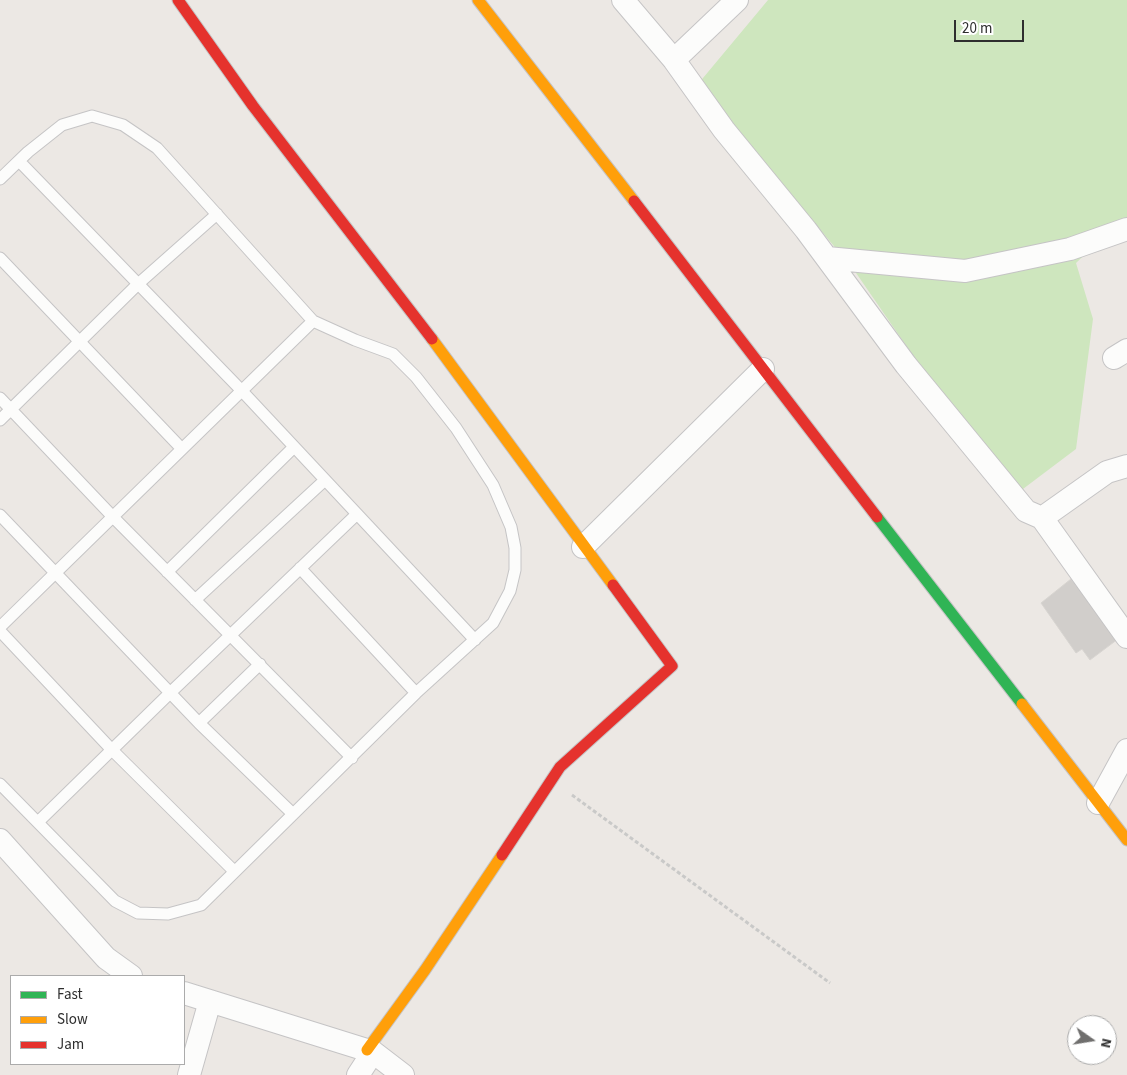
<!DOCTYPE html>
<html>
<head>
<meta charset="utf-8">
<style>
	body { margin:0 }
	#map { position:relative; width:1127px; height:1075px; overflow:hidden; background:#ece8e4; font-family:"Source Sans 3",sans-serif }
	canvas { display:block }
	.legend { position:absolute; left:10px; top:975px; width:175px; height:90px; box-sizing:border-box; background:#fff; border:1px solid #ababab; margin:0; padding:6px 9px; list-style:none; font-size:15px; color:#2e2e2e }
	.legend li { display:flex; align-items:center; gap:10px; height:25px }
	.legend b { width:25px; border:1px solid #ababab }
	.north { position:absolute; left:1067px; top:1015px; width:50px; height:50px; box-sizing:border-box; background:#fff; border:1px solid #ababab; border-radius:50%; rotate:103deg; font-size:14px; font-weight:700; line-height:20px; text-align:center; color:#2e2e2e }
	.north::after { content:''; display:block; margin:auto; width:18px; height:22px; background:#706f6e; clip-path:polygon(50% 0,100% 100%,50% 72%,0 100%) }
	.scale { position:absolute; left:954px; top:20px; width:70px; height:22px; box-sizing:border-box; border:2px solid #2e2e2e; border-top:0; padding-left:6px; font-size:15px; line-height:18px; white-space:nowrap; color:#2e2e2e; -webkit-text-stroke:4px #fff; paint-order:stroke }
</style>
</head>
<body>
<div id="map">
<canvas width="1127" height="1075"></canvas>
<ul class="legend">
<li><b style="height:6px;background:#30b455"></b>Fast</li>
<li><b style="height:6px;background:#ff9f0a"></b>Slow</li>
<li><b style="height:6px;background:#e5322d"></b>Jam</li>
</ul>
<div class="north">N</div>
<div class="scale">20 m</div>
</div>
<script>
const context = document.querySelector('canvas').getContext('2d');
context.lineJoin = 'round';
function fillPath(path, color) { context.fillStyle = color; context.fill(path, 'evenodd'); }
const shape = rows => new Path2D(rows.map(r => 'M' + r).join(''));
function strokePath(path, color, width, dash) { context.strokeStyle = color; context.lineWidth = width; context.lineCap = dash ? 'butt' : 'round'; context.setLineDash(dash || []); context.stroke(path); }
fillPath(shape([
	[768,0,1127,0,1127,224,1111,230,1076,263,1093,319,1076,449,1011,498,854,270,698,84]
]), '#cee6be');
const building = shape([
	[1071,579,1118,639,1090,660,1082,649,1076,653,1041,603,1071,579]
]);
fillPath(building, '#d1cecb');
strokePath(building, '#d7d4d0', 1);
const lane = shape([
	[19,161,242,391,475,640],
	[0,179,28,152,62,125,92,116,123,125,157,148,313,321,355,340,393,354,416,377,456,428,493,485,511,527,515,548,515,570,510,591,493,623,416,693,201,905,168,914,138,913,115,901,0,784],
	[0,258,182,449],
	[0,398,113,517,352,758],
	[0,420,138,284,217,214],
	[0,515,199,723,293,814],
	[300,568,416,693],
	[167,572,294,447],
	[195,600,325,480],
	[0,627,313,321],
	[0,631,112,750,234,871],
	[199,723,260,664],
	[38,822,171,692,357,514]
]);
const street = shape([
	[623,0,674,60,724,130,806,230,906,365,1026,511,1042,518],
	[674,60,737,0],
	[827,258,965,271,1070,249,1127,229],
	[1114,358,1127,350],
	[1127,466,1107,472,1042,518,1127,637],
	[583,547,763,369],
	[1098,803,1127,750],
	[0,840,106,958,131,976],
	[184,993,373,1052,403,1075],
	[189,1075,210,1001],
	[358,1075,373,1052]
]);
const fast = shape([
	[877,517,1022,704]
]);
const slow = shape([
	[478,0,634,201],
	[432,339,613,585],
	[1022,704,1127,840],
	[367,1050,425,970,502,855]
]);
const jam = shape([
	[178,0,253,106,432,339],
	[634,201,877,517],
	[502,855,560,767,672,666,613,585]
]);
strokePath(lane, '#c5c4c5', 13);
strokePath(street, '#c5c4c5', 24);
strokePath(fast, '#c5c4c5', 13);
strokePath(slow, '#c5c4c5', 13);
strokePath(jam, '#c5c4c5', 13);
strokePath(shape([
	[572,795,830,983]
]), '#c9c9c8', 3, [4, 2.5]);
strokePath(lane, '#fcfcfb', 11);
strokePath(street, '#fcfcfb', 22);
strokePath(fast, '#30b455', 11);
strokePath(slow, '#ff9f0a', 11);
strokePath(jam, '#e5322d', 11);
</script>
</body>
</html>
